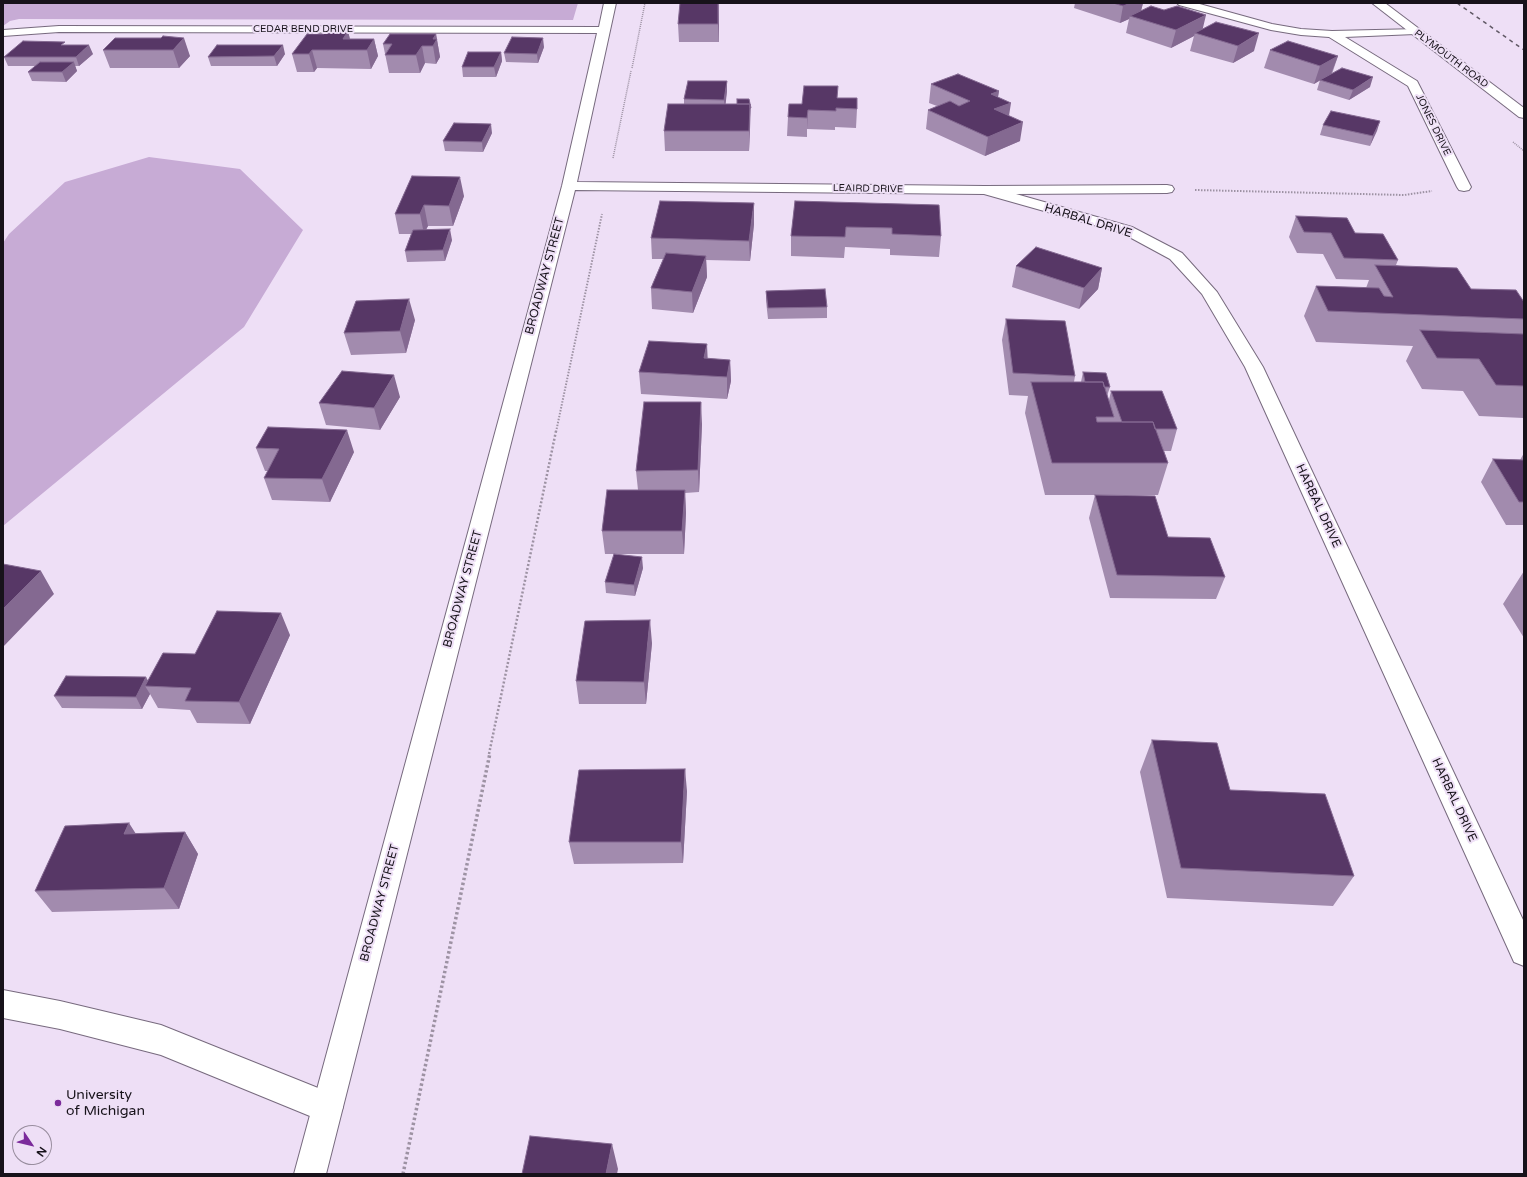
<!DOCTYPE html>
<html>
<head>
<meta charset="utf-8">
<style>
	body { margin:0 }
	#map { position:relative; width:1527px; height:1177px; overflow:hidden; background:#eedff6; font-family:"Varela Round",sans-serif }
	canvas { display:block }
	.frame { position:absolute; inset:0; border:4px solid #17121a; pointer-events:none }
	.north { position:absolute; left:12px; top:1125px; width:40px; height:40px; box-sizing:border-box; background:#eedff6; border:1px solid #988d9e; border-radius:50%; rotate:125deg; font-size:11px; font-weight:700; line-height:16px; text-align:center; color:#17121a }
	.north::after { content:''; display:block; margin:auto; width:14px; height:18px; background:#7b2a9b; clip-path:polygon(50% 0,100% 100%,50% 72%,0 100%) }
</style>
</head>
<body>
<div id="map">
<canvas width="1527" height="1177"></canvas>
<div class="frame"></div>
<div class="north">N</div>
</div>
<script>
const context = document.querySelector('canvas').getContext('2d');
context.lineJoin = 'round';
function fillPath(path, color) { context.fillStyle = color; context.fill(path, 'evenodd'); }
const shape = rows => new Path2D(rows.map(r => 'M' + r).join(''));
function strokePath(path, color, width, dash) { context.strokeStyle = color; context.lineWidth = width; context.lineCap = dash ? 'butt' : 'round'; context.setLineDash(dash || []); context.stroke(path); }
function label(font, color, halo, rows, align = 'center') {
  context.font = font + ' "Varela Round",sans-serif'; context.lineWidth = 4; context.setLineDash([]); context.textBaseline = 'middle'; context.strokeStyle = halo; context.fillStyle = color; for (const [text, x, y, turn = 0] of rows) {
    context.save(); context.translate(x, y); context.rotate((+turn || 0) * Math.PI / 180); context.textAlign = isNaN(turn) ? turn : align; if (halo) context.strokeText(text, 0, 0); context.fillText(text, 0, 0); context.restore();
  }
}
fillPath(shape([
	[3,3,578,3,573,20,19,19,10,21,3,26],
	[149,157,240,169,303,230,244,327,3,526,3,243,9,234,65,182]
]), '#c7abd5');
const service = shape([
	[3,990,60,1001,161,1025,338,1096,343,1107,338,1118,327,1123,161,1055,60,1029,3,1018,3,990]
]);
const minor = shape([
	[604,3,616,3,577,182,985,186,1167,185,1172,186,1174,189,1172,192,1167,193,1016,194,1132,227,1182,253,1217,292,1263,367,1524,922,1524,966,1514,962,1245,367,1202,294,1170,259,1122,233,984,194,575,190,326,1174,294,1174,562,186,597,33,59,32,3,36,3,30,59,26,599,27,604,3],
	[1177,3,1196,3,1272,24,1301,29,1332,31,1419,29,1421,31,1419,33,1415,34,1345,37,1417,81,1471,187,1469,190,1464,191,1459,190,1457,187,1408,86,1329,37,1301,35,1271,30,1179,5,1177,3]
]);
const secondary = shape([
	[1372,3,1385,3,1524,108,1524,118,1519,117,1372,3]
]);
strokePath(service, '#776a7e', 2);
strokePath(minor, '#776a7e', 2);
strokePath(secondary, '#776a7e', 2);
strokePath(shape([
	[632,68,645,3],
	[1513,142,1524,151],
	[613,158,631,71]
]), '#9d92a3', 1.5, [1, 1]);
strokePath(shape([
	[1195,190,1404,195,1432,191],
	[556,432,602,214]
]), '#9d92a3', 2, [1.5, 1.5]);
strokePath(shape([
	[489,754,556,431]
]), '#9d92a3', 2.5, [2, 2]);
strokePath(shape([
	[403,1174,490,753]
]), '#9d92a3', 3.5, [2.5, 2.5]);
fillPath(service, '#fff');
fillPath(minor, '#fff');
fillPath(secondary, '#fff');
strokePath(shape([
	[1457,3,1524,50]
]), '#605865', 1.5, [4, 4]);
fillPath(shape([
	[719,3,719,42,679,42,678,24],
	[1075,3,1143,3,1141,11,1203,29,1254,51,1233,63,1190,51,1194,36,1171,48,1126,33,1129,19,1120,23,1074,8],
	[348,31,350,39,374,39,378,56,371,69,317,68,314,72,297,72,292,54],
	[436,34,440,57,436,64,425,63,420,73,389,73,383,44],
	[161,38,190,56,179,68,110,68,103,50],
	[66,45,93,54,79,66,75,66,77,71,66,82,32,81,28,72,35,66,8,66,4,57],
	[544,47,538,63,506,62,504,53],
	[1270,50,1338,56,1332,74,1370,87,1349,100,1317,90,1320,80,1314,84,1264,68],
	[501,52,502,61,496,77,463,77,462,67],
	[285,54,277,66,211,66,208,57],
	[727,81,727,91,725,104,737,104,737,99,751,108,749,151,665,151,664,131,684,104,684,99],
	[931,84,999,91,998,97,1009,116,1020,141,985,156,926,129,928,110,937,106,929,103],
	[837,98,857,109,856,128,835,127,835,130,807,129,807,137,787,136,788,117,802,104],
	[1380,121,1370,146,1320,135,1323,125],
	[492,133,483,152,445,151,443,141],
	[412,176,464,196,453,226,428,226,426,229,452,240,445,261,407,262,405,251,411,234,399,234,395,214],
	[795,201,941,236,939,257,890,255,890,249,845,247,844,258,791,256,791,236],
	[1296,216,1355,233,1398,260,1396,265,1471,289,1524,302,1524,418,1479,416,1463,391,1422,389,1406,361,1413,346,1316,342,1304,316,1316,286,1366,288,1369,280,1336,279,1323,254,1297,253,1289,237],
	[754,224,750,261,706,260,707,277,693,313,652,309,651,288,663,259,652,259,651,238],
	[1016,266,1102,268,1098,289,1079,309,1012,287],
	[766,291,827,307,827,318,768,319,766,301],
	[1006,319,1075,376,1074,382,1081,382,1083,372,1110,387,1107,396,1109,400,1111,391,1177,429,1171,451,1164,451,1168,463,1158,495,1045,495,1025,413,1028,396,1009,395,1002,340],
	[415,320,406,353,351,355,344,333],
	[730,360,731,381,727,399,641,394,639,372],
	[400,397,380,430,326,425,319,403],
	[702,424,699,492,685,493,686,513,684,554,605,554,602,531,638,490,636,471],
	[256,448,354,452,330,502,272,500,264,478,268,471,265,471],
	[1524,453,1524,525,1506,525,1481,482,1493,459,1520,460],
	[1095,495,1168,537,1225,577,1216,599,1110,598,1089,518],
	[643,568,635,596,606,593,605,582],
	[1524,571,1524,638,1503,604],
	[290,635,250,724,197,723,190,710,158,708,150,694,142,709,62,708,54,696,148,680,195,654],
	[652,643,646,704,579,704,576,681],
	[1152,740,1230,790,1354,876,1333,906,1167,898,1140,772],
	[687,791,683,863,574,864,569,842],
	[185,832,198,854,179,909,52,912,35,891]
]), '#a28bae');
fillPath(shape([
	[719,3,719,42,718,24],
	[1131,3,1143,3,1140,15,1130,16,1129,19,1120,23,1123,6],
	[1206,15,1202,32,1195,33,1194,36,1171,48,1176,30],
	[348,31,352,49,343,39],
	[1259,33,1254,51,1233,63,1238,46],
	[436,34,440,57,436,64,433,46,433,39],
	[184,38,190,56,179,68,173,50],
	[543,38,544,47,538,63,537,54],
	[374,39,378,56,371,69,367,50],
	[89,45,93,54,79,66,76,57],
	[283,45,285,54,277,66,274,56],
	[422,46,425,63,420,73,416,55],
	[312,50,317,68,314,72,309,54],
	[501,52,502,61,496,77,494,67],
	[1338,56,1331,74,1314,84,1320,66],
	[74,62,77,71,66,82,62,72],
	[1373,77,1370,87,1349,100,1353,90],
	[727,81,727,91,725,110,724,100],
	[999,91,996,108,1011,103,1008,122,992,128,991,94],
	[750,104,750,123,749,151,749,131],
	[808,110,807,129,807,137,807,118],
	[1380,121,1377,131,1370,146,1373,136],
	[1023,122,1020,141,985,156,988,137],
	[491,124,492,133,483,152,482,142],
	[460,177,464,196,453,226,449,206],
	[754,203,754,224,750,261,749,241],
	[424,205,428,226,424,234,420,214],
	[450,229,452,240,445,261,443,250],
	[706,256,707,277,693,313,692,292],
	[1102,268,1098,289,1079,309,1084,288],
	[409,299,415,320,406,353,400,331],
	[707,344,708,366,704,358],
	[730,360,731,381,727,399,727,377],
	[394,375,400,397,380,430,374,408],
	[701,402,702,424,699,492,698,470],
	[347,430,354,452,330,502,322,479],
	[685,490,686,513,684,554,682,531],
	[642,557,643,568,635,596,634,585],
	[41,571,54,594,3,647,3,609],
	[281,613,290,635,250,724,239,702],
	[650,620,652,643,646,704,644,682],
	[146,677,151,686,145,686,150,694,142,709,136,697],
	[685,769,687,791,683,863,681,842],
	[129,823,143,845,124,834],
	[185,832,198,854,179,909,164,888],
	[612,1144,618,1169,617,1174,606,1174]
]), '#846991');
const building = shape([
	[680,3,718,3,718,24,678,24,680,3],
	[1113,3,1131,3,1123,6,1113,3],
	[1151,6,1164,10,1177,6,1206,15,1176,30,1130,16,1151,6],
	[1216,22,1259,33,1238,46,1195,33,1216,22],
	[326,31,348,31,343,39,374,39,367,50,312,50,309,54,292,54,307,34,324,34,326,31],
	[390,34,436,34,433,39,437,39,433,46,422,46,416,55,385,55,392,44,383,44,390,34],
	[163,36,184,38,173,50,103,50,115,38,161,38,163,36],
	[512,37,543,38,537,54,504,53,512,37],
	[23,41,65,42,61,45,89,45,76,57,4,57,23,41],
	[1288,41,1338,56,1320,66,1270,50,1288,41],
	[217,45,283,45,274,56,208,57,217,45],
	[468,52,501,52,494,67,462,67,468,52],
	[40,62,74,62,62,72,28,72,40,62],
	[1342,68,1373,77,1353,90,1320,80,1342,68],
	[958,74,999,91,991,94,1011,103,994,109,1023,122,988,137,928,110,950,101,959,106,970,101,931,84,958,74],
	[688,81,727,81,724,100,684,99,688,81],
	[804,86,838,86,837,98,857,98,857,109,836,108,836,111,808,110,807,118,788,117,789,104,802,104,804,86],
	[737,99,749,99,751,108,750,108,750,104,737,104,737,99],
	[668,104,750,104,749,131,664,131,668,104],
	[1331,111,1380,121,1373,136,1323,125,1331,111],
	[454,123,491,124,482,142,443,141,454,123],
	[412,176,460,177,449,206,424,205,420,214,395,214,412,176],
	[660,201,754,203,749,241,651,238,660,201],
	[795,201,939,205,941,236,892,234,892,228,846,227,845,237,791,236,795,201],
	[1296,216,1347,218,1355,233,1383,234,1398,260,1344,258,1331,233,1304,232,1296,216],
	[450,229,443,250,405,251,413,230,450,229],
	[1036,247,1102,268,1084,288,1016,266,1036,247],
	[666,253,706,256,692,292,651,288,666,253],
	[1375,265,1457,268,1471,289,1516,290,1524,302,1524,319,1328,311,1316,286,1379,288,1384,296,1393,297,1375,265],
	[825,289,827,307,768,308,766,291,825,289],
	[409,299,400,331,344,333,356,301,409,299],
	[1006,319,1065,321,1075,376,1013,373,1006,319],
	[1420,330,1524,334,1524,386,1496,385,1479,359,1437,358,1420,330],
	[649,341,707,344,704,358,730,360,727,377,639,372,649,341],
	[342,371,394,375,374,408,319,403,342,371],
	[1083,372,1106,373,1110,387,1104,387,1103,382,1085,382,1083,372],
	[1031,382,1103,382,1114,417,1096,417,1097,422,1153,422,1168,463,1052,463,1031,382],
	[1111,391,1162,391,1177,429,1155,429,1153,422,1122,422,1111,391],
	[644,402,701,402,698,470,636,471,644,402],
	[268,427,347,430,322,479,264,478,279,449,256,448,268,427],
	[1493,459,1524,460,1524,502,1519,502,1493,459],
	[607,490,685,490,682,531,602,531,607,490],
	[1095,495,1155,496,1168,537,1210,538,1225,577,1117,575,1095,495],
	[614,554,642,557,634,585,605,582,614,554],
	[3,564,41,571,3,609,3,564],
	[217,611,281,613,239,702,185,701,191,688,145,686,163,653,195,654,217,611],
	[650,620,644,682,576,681,585,621,650,620],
	[66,676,146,677,136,697,54,696,66,676],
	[1152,740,1217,743,1230,790,1325,794,1354,876,1181,868,1152,740],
	[685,769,681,842,569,842,579,770,685,769],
	[129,823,124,834,185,832,164,888,35,891,65,826,129,823],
	[530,1136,612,1144,606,1174,522,1174,530,1136]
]);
fillPath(building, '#573766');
strokePath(building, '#846991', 1);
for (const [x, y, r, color] of [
	[58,1103,4,"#7b2a9b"]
]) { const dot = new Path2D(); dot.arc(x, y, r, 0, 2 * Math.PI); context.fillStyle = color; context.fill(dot); strokePath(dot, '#eedff6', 1.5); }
label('10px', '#17121a', '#eedff6', [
	["CEDAR BEND DRIVE",303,29],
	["PLYMOUTH ROAD",1451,59,37],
	["JONES DRIVE",1433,125,64],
	["LEAIRD DRIVE",868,189,1]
]);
label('12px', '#17121a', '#eedff6', [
	["HARBAL DRIVE",1088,221,17],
	["BROADWAY STREET",545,276,-75],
	["HARBAL DRIVE",1318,506,65],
	["BROADWAY STREET",463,589,-75],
	["HARBAL DRIVE",1454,800,65],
	["BROADWAY STREET",380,903,-75]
]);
label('14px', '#17121a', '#eedff6', [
	["University",66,1095],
	["of Michigan",66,1111]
], 'left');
</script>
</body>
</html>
